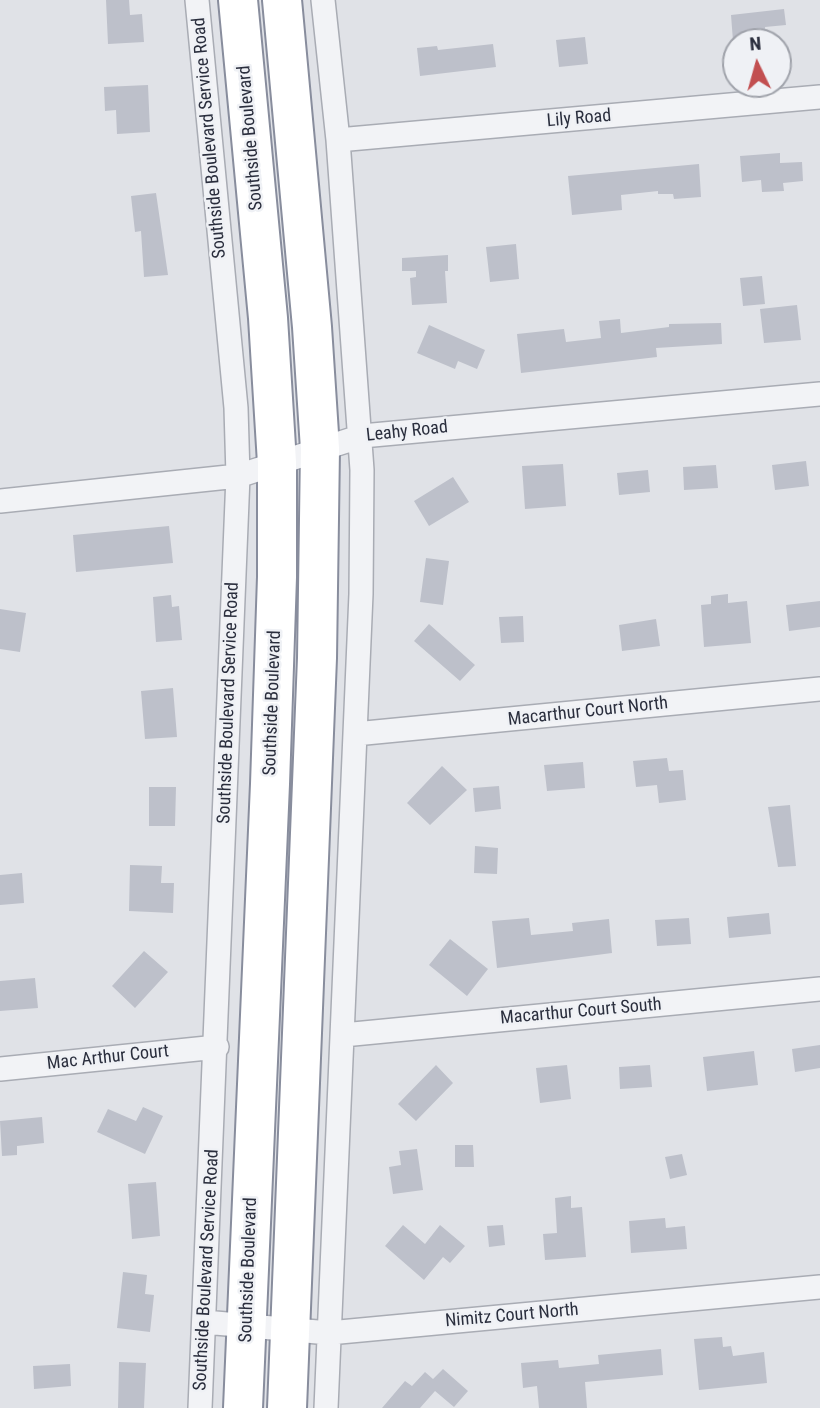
<!DOCTYPE html>
<html>
<head>
<meta charset="utf-8">
<style>
	body { margin:0 }
	#map { position:relative; width:820px; height:1408px; overflow:hidden; background:#e0e2e7; font-family:"Roboto Condensed",sans-serif }
	canvas { display:block }
	.north { position:absolute; left:722px; top:28px; width:70px; height:70px; box-sizing:border-box; background:#eff1f5; border:2px solid #a0a3ab; border-radius:50%; rotate:355deg; font-size:19px; font-weight:700; line-height:28px; text-align:center; color:#2a2e3d }
	.north::after { content:''; display:block; margin:auto; width:24px; height:32px; background:#c24f50; clip-path:polygon(50% 0,100% 100%,50% 72%,0 100%) }
</style>
</head>
<body>
<div id="map">
<canvas width="820" height="1408"></canvas>
<div class="north">N</div>
</div>
<script>
const context = document.querySelector('canvas').getContext('2d');
context.lineJoin = 'round';
function fillPath(path, color) { context.fillStyle = color; context.fill(path, 'evenodd'); }
const shape = rows => new Path2D(rows.map(r => 'M' + r).join(''));
function strokePath(path, color, width, dash) { context.strokeStyle = color; context.lineWidth = width; context.lineCap = dash ? 'butt' : 'round'; context.setLineDash(dash || []); context.stroke(path); }
function label(font, color, halo, rows, align = 'center') {
  context.font = font + ' "Roboto Condensed",sans-serif'; context.lineWidth = 5; context.setLineDash([]); context.textBaseline = 'middle'; context.strokeStyle = halo; context.fillStyle = color; for (const [text, x, y, turn = 0] of rows) {
    context.save(); context.translate(x, y); context.rotate((+turn || 0) * Math.PI / 180); context.textAlign = isNaN(turn) ? turn : align; if (halo) context.strokeText(text, 0, 0); context.fillText(text, 0, 0); context.restore();
  }
}
fillPath(shape([
	[106,0,129,0,130,15,142,14,144,42,108,44],
	[784,9,786,25,765,27,766,37,733,41,731,15],
	[585,37,588,64,559,67,556,40],
	[493,44,496,67,420,76,417,48,437,46,438,50],
	[148,85,150,132,117,134,116,110,105,111,104,87],
	[780,153,780,163,802,162,803,181,783,183,784,191,762,192,761,180,742,182,740,156],
	[699,164,701,197,674,199,673,194,658,194,658,191,621,195,622,210,572,215,568,176],
	[156,193,168,275,144,277,141,231,135,232,131,196],
	[516,244,519,279,490,282,486,247],
	[448,255,448,271,445,271,447,303,412,305,410,278,416,277,416,271,402,271,402,258],
	[762,276,765,304,743,306,740,278],
	[797,305,801,340,764,343,760,309],
	[620,319,621,333,669,327,669,324,721,323,722,344,656,348,657,357,521,373,517,334,564,329,566,342,601,338,599,321],
	[429,325,485,350,477,369,458,361,455,369,417,353],
	[806,461,809,486,775,490,772,465],
	[563,464,566,506,525,509,522,466],
	[716,465,718,488,684,490,683,467],
	[648,470,650,492,619,495,617,473],
	[453,477,469,502,429,526,414,501],
	[169,526,173,563,76,572,73,535],
	[426,558,449,561,443,605,420,602],
	[728,594,728,603,747,601,751,643,704,647,701,605,711,604,711,596],
	[171,595,172,607,179,606,182,640,156,642,153,597],
	[820,601,820,627,789,631,786,605],
	[0,609,26,613,20,652,0,649],
	[523,616,524,642,501,643,499,617],
	[656,619,660,646,622,651,619,625],
	[429,624,475,665,460,681,414,641],
	[173,688,177,737,145,739,141,691],
	[667,758,669,771,683,770,686,800,659,803,657,785,636,787,633,761],
	[583,762,585,788,547,791,544,765],
	[442,766,467,790,430,825,407,803],
	[499,786,501,809,475,812,473,788],
	[149,787,176,787,175,826,149,826],
	[790,805,796,866,778,867,768,807],
	[475,846,498,848,497,874,474,873],
	[130,865,162,866,161,883,174,883,173,913,129,911],
	[22,873,24,903,0,905,0,875],
	[769,913,771,934,729,938,727,917],
	[529,918,531,935,573,931,572,923,609,919,612,953,497,968,492,921],
	[689,918,691,944,657,946,655,920],
	[450,939,488,969,467,996,429,965],
	[144,951,168,972,135,1008,112,986],
	[35,978,38,1008,0,1011,0,981],
	[820,1045,820,1068,795,1072,792,1049],
	[754,1051,758,1085,707,1091,703,1057],
	[436,1065,453,1083,416,1121,398,1104],
	[567,1065,571,1099,540,1103,536,1068],
	[650,1065,652,1087,620,1089,619,1067],
	[143,1107,163,1116,145,1154,97,1132,108,1109,136,1121],
	[42,1117,44,1143,17,1146,17,1155,2,1156,0,1121],
	[455,1145,473,1145,474,1167,455,1167],
	[417,1149,423,1190,393,1194,389,1167,401,1165,399,1151],
	[682,1154,687,1175,670,1179,665,1157],
	[156,1182,160,1236,132,1239,128,1184],
	[571,1196,571,1208,582,1207,586,1257,545,1260,543,1234,557,1233,555,1198],
	[665,1218,666,1228,685,1226,687,1249,631,1253,629,1221],
	[403,1225,425,1244,440,1225,465,1246,450,1263,443,1257,424,1280,385,1246],
	[503,1225,505,1245,489,1247,487,1226],
	[123,1272,147,1275,145,1294,154,1295,150,1332,117,1328],
	[722,1337,723,1347,731,1346,733,1356,764,1352,767,1383,699,1390,694,1339],
	[661,1349,663,1375,585,1382,587,1408,539,1408,537,1386,523,1388,521,1363,558,1360,559,1368,599,1364,598,1355],
	[119,1362,146,1363,144,1408,118,1408],
	[70,1364,71,1386,34,1389,33,1366],
	[443,1369,468,1391,454,1407,435,1391,420,1408,382,1408,405,1381,412,1386,425,1372,433,1379]
]), '#bdc0ca');
const minor = shape([
	[197,0,236,408,238,476,200,1408],
	[323,0,338,140,362,470,361,594,326,1408],
	[338,140,820,97],
	[0,501,238,476,362,436,820,394],
	[355,734,820,689],
	[343,1035,820,989],
	[0,1069,217,1047],
	[204,1322,329,1333,820,1287]
]);
const trunk = shape([
	[238,0,268,318,277,463,277,577,270,784,243,1408],
	[282,0,312,327,320,449,317,658,287,1408]
]);
strokePath(minor, '#a9acb4', 26);
strokePath(trunk, '#888d9d', 42);
strokePath(minor, '#f2f3f6', 23);
strokePath(trunk, '#fff', 38);
label('18px', '#2a2e3d', '#eff1f5', [
	["Lily Road",579,119,-5],
	["Southside Boulevard Service Road",210,138,-95],
	["Southside Boulevard",251,138,-95],
	["Leahy Road",407,432,-6],
	["Southside Boulevard Service Road",229,703,-88],
	["Southside Boulevard",273,703,-88],
	["Macarthur Court North",588,712,-6],
	["Macarthur Court South",581,1012,-5],
	["Mac Arthur Court",108,1058,-6],
	["Southside Boulevard Service Road",207,1270,-87],
	["Southside Boulevard",249,1270,-88],
	["Nimitz Court North",512,1316,-5]
]);
</script>
</body>
</html>
